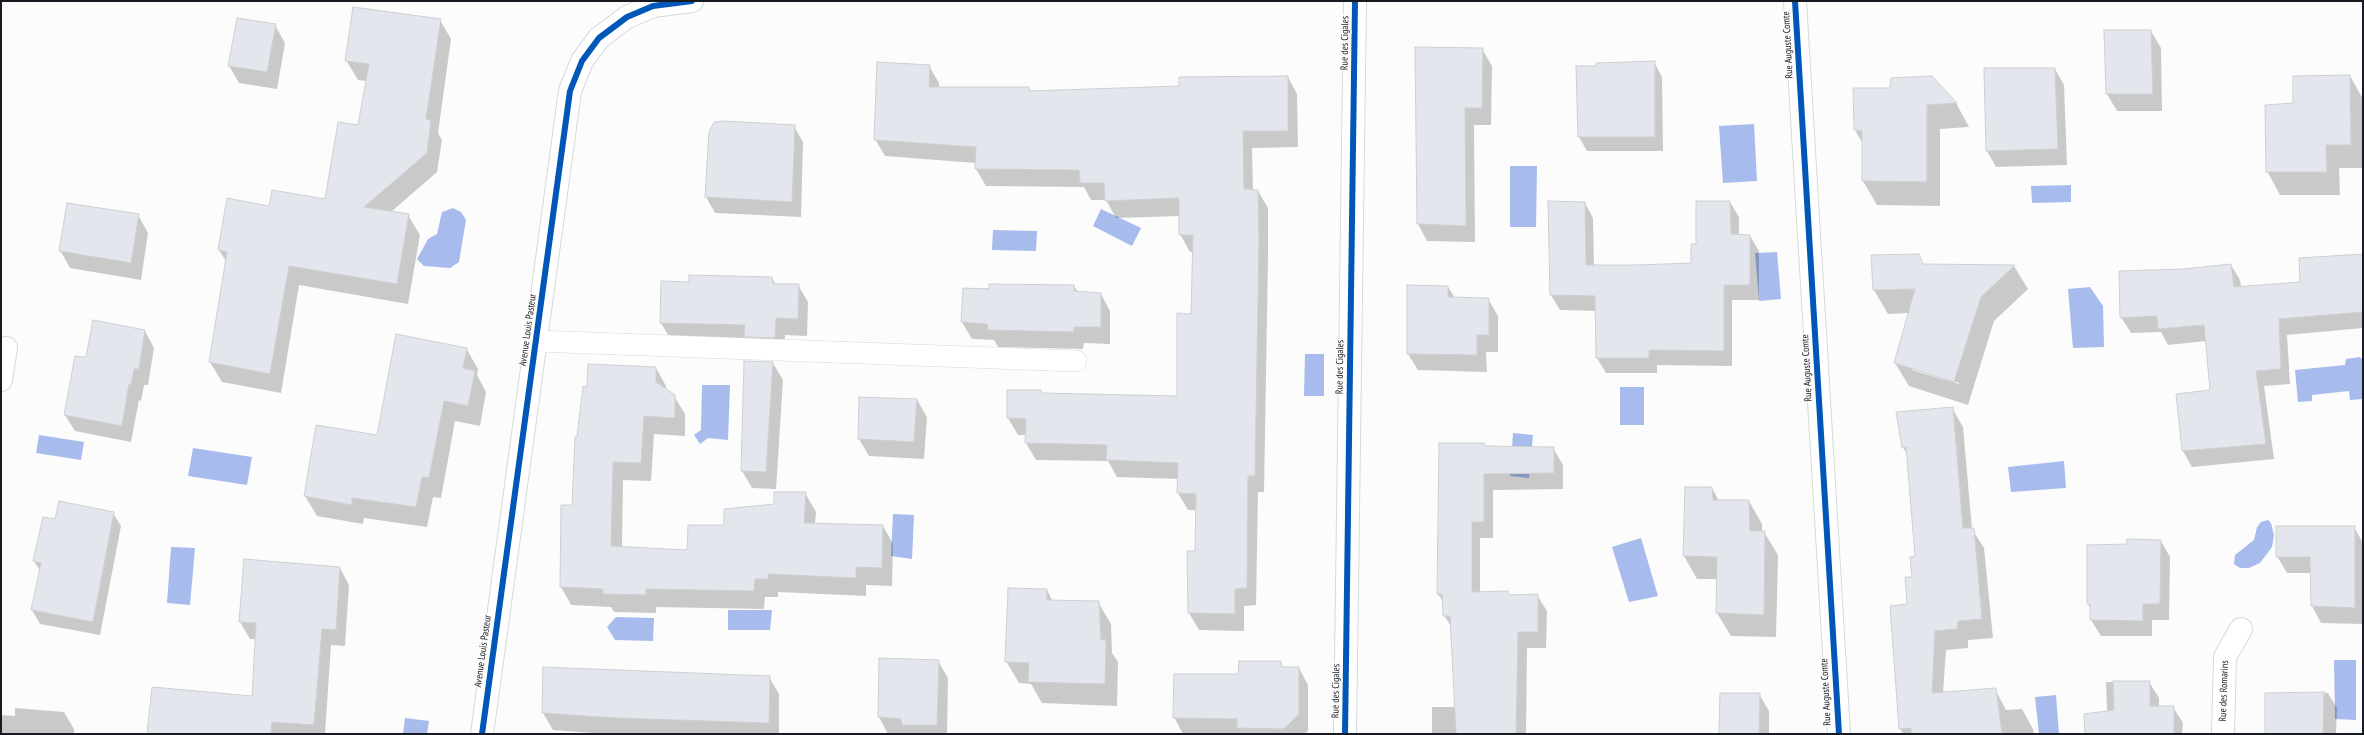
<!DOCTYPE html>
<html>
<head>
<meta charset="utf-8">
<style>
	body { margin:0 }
	#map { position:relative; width:2364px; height:735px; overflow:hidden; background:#fcfcfc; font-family:"PT Sans Narrow",sans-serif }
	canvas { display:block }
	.frame { position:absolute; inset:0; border:2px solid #171a20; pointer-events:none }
</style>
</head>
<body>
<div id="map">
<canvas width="2364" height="735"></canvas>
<div class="frame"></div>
</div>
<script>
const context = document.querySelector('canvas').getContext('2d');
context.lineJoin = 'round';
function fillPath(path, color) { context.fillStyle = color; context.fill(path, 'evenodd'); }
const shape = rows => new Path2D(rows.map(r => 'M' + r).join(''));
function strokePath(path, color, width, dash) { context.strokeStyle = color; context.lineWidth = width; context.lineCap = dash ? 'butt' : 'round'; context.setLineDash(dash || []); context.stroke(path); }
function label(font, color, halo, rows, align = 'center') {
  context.font = font + ' "PT Sans Narrow",sans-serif'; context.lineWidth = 3; context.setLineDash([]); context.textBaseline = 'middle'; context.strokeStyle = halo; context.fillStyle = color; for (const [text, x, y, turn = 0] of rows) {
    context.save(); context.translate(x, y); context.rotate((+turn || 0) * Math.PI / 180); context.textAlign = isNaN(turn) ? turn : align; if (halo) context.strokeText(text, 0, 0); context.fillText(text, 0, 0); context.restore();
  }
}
fillPath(shape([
	[1754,124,1757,181,1723,183,1719,126],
	[1510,166,1537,166,1536,227,1510,227],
	[2071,185,2071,202,2032,203,2031,186],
	[453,208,461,212,466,220,459,262,450,268,424,266,417,259,428,239,437,234,442,212],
	[1101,209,1141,228,1132,246,1093,226],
	[993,230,1037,231,1036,251,992,250],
	[1777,252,1781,299,1759,301,1755,253],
	[2090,287,2103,306,2104,347,2073,348,2068,289],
	[1305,354,1324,354,1324,396,1304,396],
	[2360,357,2363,360,2362,399,2350,400,2349,391,2312,395,2312,401,2298,402,2295,370,2345,365,2346,359],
	[702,385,730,385,728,440,708,438,700,444,694,435,701,430],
	[1620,387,1644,387,1644,425,1620,425],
	[1513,433,1533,435,1529,478,1510,476],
	[39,435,84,442,81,460,36,453],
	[193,448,252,457,247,485,188,476],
	[2064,461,2066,488,2011,492,2008,467],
	[893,514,914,515,912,559,891,556],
	[2268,520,2271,523,2274,535,2272,547,2260,563,2249,568,2240,568,2234,564,2235,555,2254,540,2257,527,2261,522],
	[1641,538,1658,596,1629,602,1612,547],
	[171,547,195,548,190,605,167,603],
	[728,610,772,610,770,630,728,630],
	[616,617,654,618,653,641,615,640,607,627],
	[2334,660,2356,660,2356,720,2335,719],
	[2056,695,2059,734,2039,734,2035,697],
	[405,718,429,721,427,734,403,734]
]), '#a7bbec');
fillPath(shape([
	[440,20,451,39,438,133,442,140,437,172,391,212,408,215,420,235,408,304,299,285,281,393,222,382,210,362,227,263,219,250,270,207,326,200,359,126,367,81,358,80,346,60],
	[275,25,285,43,277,89,239,83,229,66],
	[2151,31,2161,48,2162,111,2117,111,2107,94],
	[1482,49,1492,66,1491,125,1474,125,1475,242,1427,241,1418,224],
	[1654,62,1662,77,1663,151,1587,151,1579,137,1577,67],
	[929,66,939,83,939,88,1029,88,1031,92,1180,87,1288,77,1297,94,1298,147,1252,148,1253,190,1258,191,1268,208,1268,257,1264,492,1258,492,1256,605,1244,606,1244,631,1199,630,1189,613,1196,552,1197,510,1188,510,1178,493,1179,479,1117,477,1108,461,1036,460,1026,443,1027,435,1018,435,1008,418,1042,394,1178,397,1192,315,1194,252,1190,252,1180,234,1180,216,1116,218,1106,200,1091,200,1084,187,986,186,976,169,976,163,885,156,875,139],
	[1985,69,2055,69,2064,85,2067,165,1996,167,1987,151],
	[2350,76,2363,99,2363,168,2339,168,2340,195,2280,195,2267,171,2294,104],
	[1932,77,1956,103,1969,127,1940,129,1940,206,1877,205,1863,181,1863,144,1855,130,1890,89],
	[794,126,803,142,801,217,715,213,706,197],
	[1730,202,1739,217,1739,235,1750,236,1759,251,1759,300,1732,300,1732,366,1657,365,1657,373,1606,373,1597,358,1596,311,1560,310,1551,295,1585,203,1593,218,1594,266,1692,264,1697,245],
	[138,215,148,233,141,280,70,268,60,250],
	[1918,255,1924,265,2014,266,2028,289,1994,321,1968,405,1909,386,1895,363,1909,313,1888,314,1874,290],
	[1912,368,1959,383,1959,384,1912,370],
	[2363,255,2363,328,2287,335,2290,384,2264,386,2274,459,2192,467,2183,451,2211,391,2206,341,2168,345,2161,332,2131,333,2121,317,2184,270,2231,265,2240,280,2241,287,2301,283],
	[772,278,776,285,798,285,808,302,807,336,785,335,784,354,671,340,661,323],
	[1074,286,1078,292,1101,294,1110,311,1110,344,1084,343,1083,349,998,347,994,340,972,339,962,322,964,289],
	[1448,287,1455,298,1488,299,1498,316,1498,352,1486,352,1487,372,1418,370,1408,354],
	[145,331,154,348,148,385,144,385,141,401,139,400,131,442,75,431,65,415],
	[466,348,478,369,477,375,486,392,480,426,455,421,441,498,433,497,427,527,364,518,363,524,317,516,305,496,377,436],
	[773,363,783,380,776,489,752,488,742,471],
	[656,368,666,386,666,390,674,396,685,414,685,436,654,434,651,481,623,480,622,547,688,551,725,526,805,493,816,512,815,524,883,526,893,544,892,586,866,585,866,596,778,592,778,597,765,597,764,609,656,607,656,613,614,612,611,607,571,605,561,587,573,506,578,438,588,388],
	[917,400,927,417,924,459,869,456,859,439],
	[1952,408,1963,427,1972,529,1984,548,1993,638,1968,640,1968,648,1946,650,1943,693,1995,689,2006,710,2022,709,2033,729,2034,734,1903,734,1900,728,1908,605,1916,557,1908,456,1903,447],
	[1485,447,1553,448,1563,465,1563,489,1493,490,1493,538,1480,538,1480,593,1509,596,1537,595,1547,611,1546,648,1527,648,1526,734,1432,734,1432,707,1455,707,1452,628,1444,615,1444,603,1438,594],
	[1686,488,1712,488,1719,501,1749,501,1762,524,1762,532,1764,532,1778,555,1776,637,1731,636,1717,613,1718,579,1697,579,1684,556],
	[113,513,121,526,100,635,40,624,32,610,40,571,34,561,56,521],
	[2354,527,2363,543,2363,624,2321,623,2312,606,2311,573,2287,573,2277,556],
	[2161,541,2170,557,2169,620,2152,620,2152,636,2101,636,2091,620,2091,610,2088,604],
	[340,568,349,585,345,646,331,645,325,734,148,734,253,697,256,639,250,639,240,622],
	[1047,590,1053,602,1098,602,1111,624,1112,653,1118,662,1117,706,1042,703,1031,684,1019,683,1006,661],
	[880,659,938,661,948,678,947,734,888,734,879,717],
	[1280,662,1284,668,1299,668,1308,685,1308,731,1304,734,1183,734,1174,717,1239,675],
	[769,677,779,694,779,734,606,734,553,730,543,713],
	[2106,682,2149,682,2159,698,2159,707,2173,707,2183,723,2182,734,2108,734],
	[2328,693,2337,708,2336,734,2266,734,2266,694],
	[1759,694,1769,711,1769,734,1719,734],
	[15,708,64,712,74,729,74,734,1,734,1,715,15,716]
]), '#0003');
const building = shape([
	[353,7,441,19,426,119,431,120,427,153,364,207,409,214,397,284,289,266,270,374,209,362,227,252,218,250,227,198,269,206,272,190,325,199,338,122,358,125,369,64,345,61,353,7],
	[237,18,276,24,267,72,228,66,237,18],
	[2104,30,2151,30,2153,94,2106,94,2104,30],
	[1415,47,1483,48,1482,108,1465,108,1466,226,1417,224,1415,47],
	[1655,61,1655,137,1578,137,1576,66,1596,66,1596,63,1655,61],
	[877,62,930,65,929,87,1029,87,1029,91,1179,86,1179,77,1288,76,1288,131,1243,131,1244,189,1258,190,1259,239,1255,476,1248,476,1247,588,1235,589,1235,614,1188,613,1187,551,1195,551,1196,494,1177,493,1178,463,1106,460,1107,445,1025,443,1026,419,1007,418,1007,390,1041,390,1042,393,1177,396,1177,313,1191,314,1193,235,1179,235,1179,198,1105,201,1104,183,1080,183,1079,170,975,169,976,147,874,140,877,62],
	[1984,68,2055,68,2058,149,1986,151,1984,68],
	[2350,75,2351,145,2326,145,2327,172,2266,172,2265,105,2293,103,2293,76,2350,75],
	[1932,76,1957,103,1927,105,1927,182,1862,181,1862,131,1854,130,1853,88,1890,88,1891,78,1932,76],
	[725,121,795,125,792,202,705,197,709,132,714,122,725,121],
	[1548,201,1585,202,1586,265,1636,265,1691,263,1691,244,1696,244,1696,201,1730,201,1731,234,1750,235,1750,285,1724,285,1724,351,1649,350,1649,358,1596,358,1595,296,1550,295,1548,201],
	[67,203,139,214,131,263,59,251,67,203],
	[1919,254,1923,264,2015,265,1981,297,1954,382,1894,363,1915,289,1873,290,1871,255,1919,254],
	[2363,254,2363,312,2279,319,2281,369,2256,371,2266,444,2182,451,2176,394,2210,390,2204,325,2158,329,2157,316,2120,318,2119,271,2184,269,2231,264,2234,287,2300,282,2299,258,2363,254],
	[689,275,772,277,773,284,799,284,798,319,776,318,775,338,744,337,745,325,660,323,661,281,689,282,689,275],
	[989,284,1074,285,1074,291,1101,293,1101,327,1074,327,1074,332,988,330,987,324,961,322,963,288,989,289,989,284],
	[1407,285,1448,286,1448,297,1489,298,1489,335,1477,335,1477,355,1407,354,1407,285],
	[93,320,145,330,139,369,134,369,131,385,129,384,122,426,64,415,75,356,86,357,93,320],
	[396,334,467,348,463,368,475,371,468,406,444,401,429,478,422,477,416,507,352,498,352,505,304,496,316,425,377,435,396,334],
	[744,361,773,362,766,472,741,471,744,361],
	[588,364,656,367,656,382,675,395,675,418,644,416,641,463,613,462,611,546,687,550,688,525,724,525,724,509,774,504,774,492,806,492,804,523,883,525,882,568,856,567,856,578,768,574,768,579,755,579,754,591,646,589,646,595,603,594,603,589,560,587,561,505,572,505,575,437,577,437,583,386,587,387,588,364],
	[859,397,917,399,914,442,858,439,859,397],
	[1953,407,1963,528,1974,528,1982,619,1958,621,1957,629,1935,631,1932,693,1996,688,2002,734,1911,734,1911,728,1899,729,1890,606,1907,604,1905,577,1912,577,1910,557,1915,556,1906,447,1902,448,1896,412,1953,407],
	[1439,443,1484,443,1485,446,1554,447,1554,473,1484,474,1484,522,1472,522,1472,592,1508,591,1509,595,1538,594,1538,632,1518,632,1516,734,1456,734,1450,616,1443,616,1442,594,1437,594,1439,443],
	[1685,487,1712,487,1713,500,1749,500,1750,531,1765,531,1764,615,1716,613,1717,557,1683,556,1685,487],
	[59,501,114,512,93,622,31,610,41,563,33,561,43,517,55,519,59,501],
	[2276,526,2355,526,2355,608,2311,606,2310,557,2276,557,2276,526],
	[2127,539,2161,540,2160,604,2143,604,2143,621,2090,620,2090,604,2087,604,2087,545,2127,544,2127,539],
	[244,559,340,567,336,630,322,629,314,725,272,722,271,734,147,734,152,687,252,696,256,623,239,622,244,559],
	[1008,588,1047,589,1047,600,1099,601,1101,640,1106,640,1105,684,1028,682,1029,663,1005,662,1008,588],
	[879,658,939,660,937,725,902,725,901,719,878,717,879,658],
	[1239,661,1281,661,1282,667,1299,667,1299,714,1284,729,1237,728,1237,719,1173,718,1174,674,1238,674,1239,661],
	[543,667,770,676,769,723,616,718,542,713,543,667],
	[2113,681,2150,681,2150,706,2174,706,2174,734,2085,734,2084,714,2114,710,2113,681],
	[2324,692,2323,734,2265,734,2265,693,2324,692],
	[1720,693,1760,693,1759,734,1719,734,1720,693]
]);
fillPath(building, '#e3e6ec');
strokePath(building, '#cdcfd2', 1);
const service = shape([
	[536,341,1076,361]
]);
const minor = shape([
	[1795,1,1839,734],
	[1,380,6,348],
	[482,734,570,91,582,61,599,38,627,17,653,6,692,1],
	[1345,734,1355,1],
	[2223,734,2225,657,2241,629]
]);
strokePath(service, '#d7d8db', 22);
strokePath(minor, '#d7d8db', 24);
strokePath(service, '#fff', 21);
strokePath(minor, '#fff', 22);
strokePath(shape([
	[1795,1,1839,734],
	[482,734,570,91,582,61,599,38,627,17,653,6,692,1],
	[1345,734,1355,1]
]), '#0057b8', 6);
label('10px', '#171a20', '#fcfcfc', [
	["Rue des Cigales",1345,43,-89],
	["Rue Auguste Comte",1788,45,-93],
	["Avenue Louis Pasteur",528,330,-82],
	["Rue des Cigales",1340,367,-89],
	["Rue Auguste Comte",1807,368,-93],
	["Avenue Louis Pasteur",483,651,-82],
	["Rue des Cigales",1336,691,-89],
	["Rue des Romarins",2224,691,-88],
	["Rue Auguste Comte",1826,692,-93]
]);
</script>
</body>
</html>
